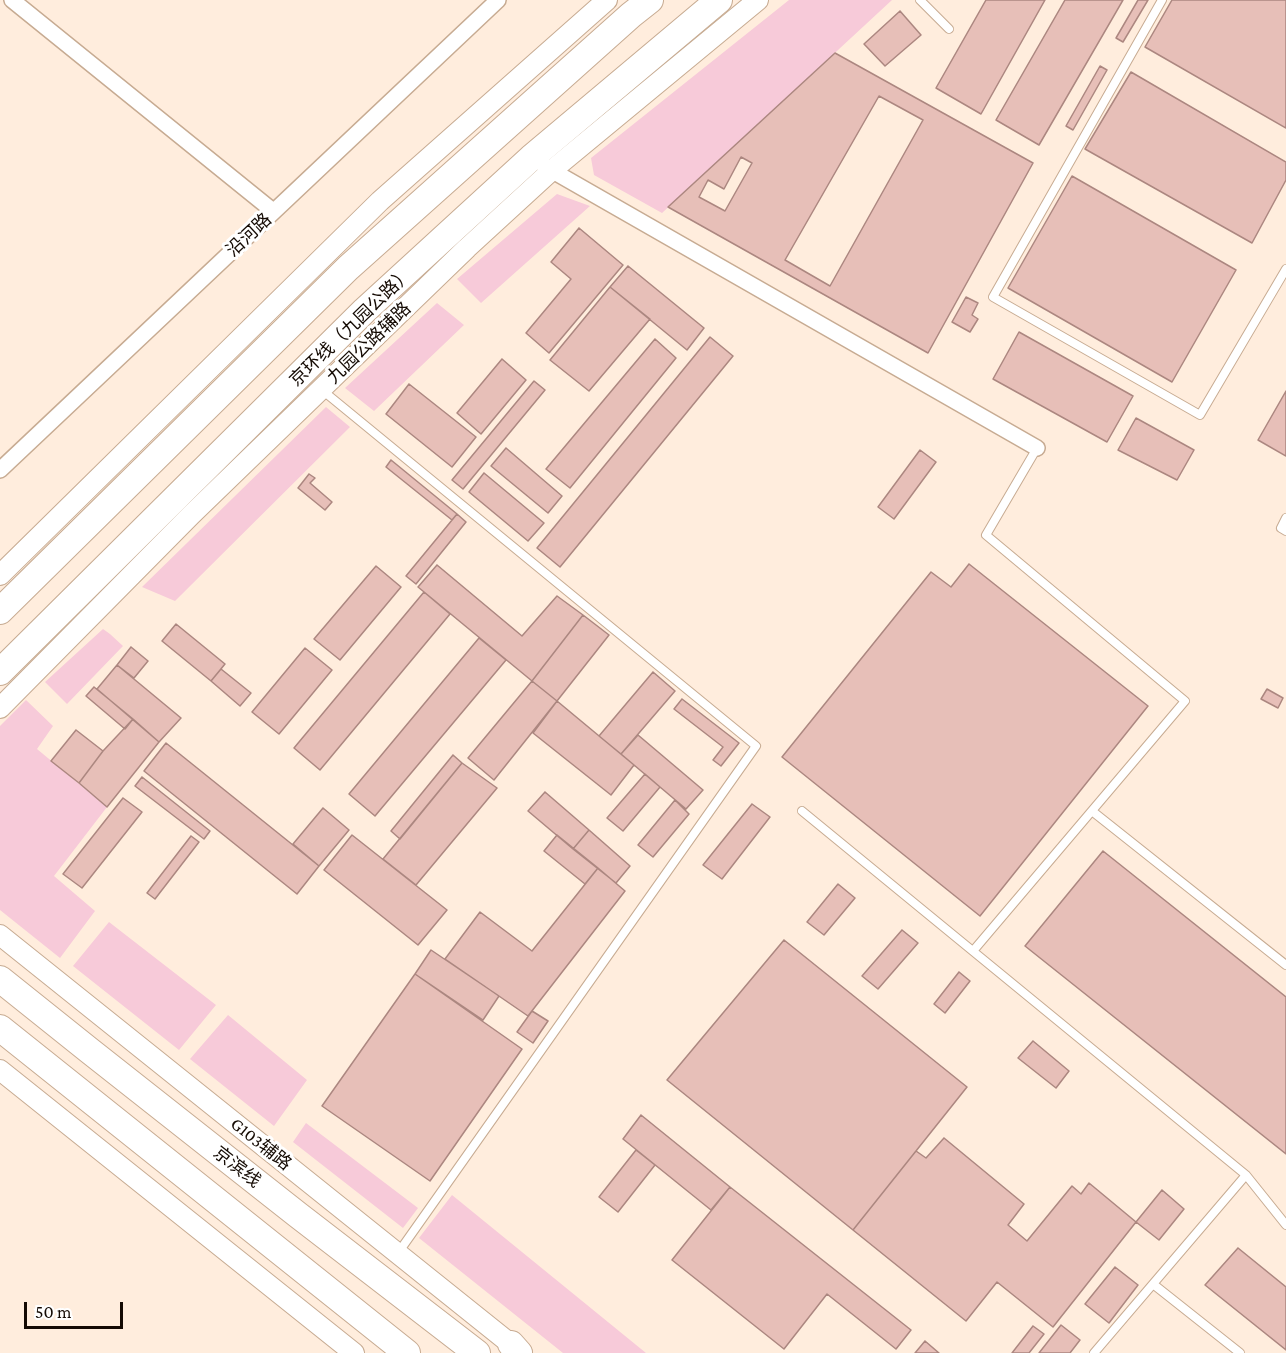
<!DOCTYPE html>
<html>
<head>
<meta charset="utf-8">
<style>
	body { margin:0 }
	#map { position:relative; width:1286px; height:1353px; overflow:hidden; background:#ffeddd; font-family:"Crimson Pro",serif }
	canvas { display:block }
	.scale { position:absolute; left:24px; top:1302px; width:99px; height:27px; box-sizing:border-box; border:3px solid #140a03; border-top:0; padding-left:8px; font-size:18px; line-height:21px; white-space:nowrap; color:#140a03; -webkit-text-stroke:4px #fff; paint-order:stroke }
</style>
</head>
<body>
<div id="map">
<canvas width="1286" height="1353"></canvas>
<div class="scale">50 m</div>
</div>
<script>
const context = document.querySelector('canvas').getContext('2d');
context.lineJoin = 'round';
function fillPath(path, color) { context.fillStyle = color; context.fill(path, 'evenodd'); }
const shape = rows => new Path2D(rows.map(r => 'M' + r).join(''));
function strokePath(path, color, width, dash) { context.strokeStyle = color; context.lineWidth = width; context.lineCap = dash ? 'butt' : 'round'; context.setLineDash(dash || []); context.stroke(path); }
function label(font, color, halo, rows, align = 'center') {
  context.font = font + ' "Crimson Pro","Noto Sans SC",serif'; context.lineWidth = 6; context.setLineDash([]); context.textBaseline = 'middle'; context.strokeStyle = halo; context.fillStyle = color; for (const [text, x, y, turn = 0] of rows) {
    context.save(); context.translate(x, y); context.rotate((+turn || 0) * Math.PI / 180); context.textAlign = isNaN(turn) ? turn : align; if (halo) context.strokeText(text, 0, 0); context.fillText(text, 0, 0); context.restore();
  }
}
fillPath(shape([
	[789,0,892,0,662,213,594,175,591,158],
	[557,194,590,206,481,303,457,279],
	[437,303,464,325,374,411,345,388],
	[326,407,350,427,175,601,142,587],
	[103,629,110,634,123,646,67,704,45,682],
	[26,700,53,726,37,749,107,807,54,876,95,911,60,958,0,910,0,726],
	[109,922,216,1005,179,1050,73,966],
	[228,1015,307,1080,274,1126,190,1059],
	[306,1123,418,1208,403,1228,293,1142],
	[452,1195,646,1353,563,1353,419,1238]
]), '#f7cad9');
const building = shape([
	[986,0,1045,0,981,114,936,88,986,0],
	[1065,0,1123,0,1039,145,996,120,1065,0],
	[1138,0,1148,0,1123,42,1116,38,1138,0],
	[1172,0,1286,0,1286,128,1145,47,1172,0],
	[900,11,921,35,885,66,864,44,900,11],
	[835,53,1033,163,928,353,668,207,835,53],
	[1100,66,1107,70,1073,130,1066,126,1100,66],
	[1131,72,1286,162,1286,180,1252,243,1085,149,1131,72],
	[879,96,923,120,830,286,785,260,879,96],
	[741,157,752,163,725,211,699,197,708,180,724,189,741,157],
	[1072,176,1236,270,1172,382,1008,288,1072,176],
	[579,228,623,265,549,353,526,333,571,279,551,262,579,228],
	[628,266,704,328,687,350,610,287,628,266],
	[610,287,650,319,589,391,550,360,610,287],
	[966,297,978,303,972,315,978,319,970,332,952,322,966,297],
	[1019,332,1133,396,1107,442,993,379,1019,332],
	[710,337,733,356,560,567,537,548,710,337],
	[655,339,676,358,570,488,546,469,655,339],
	[502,359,526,380,481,434,457,413,502,359],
	[534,381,545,390,463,489,452,480,534,381],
	[409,384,476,437,452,467,386,414,409,384],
	[1286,391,1286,456,1258,440,1286,391],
	[1136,418,1194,450,1177,480,1118,450,1136,418],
	[506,448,562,496,548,513,491,466,506,448],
	[920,450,936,462,894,519,878,507,920,450],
	[391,460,457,514,452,520,386,467,391,460],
	[484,473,544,523,528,541,469,492,484,473],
	[309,474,315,478,310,483,332,502,325,510,298,488,309,474],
	[457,514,466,522,416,584,406,576,457,514],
	[969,564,1148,706,980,916,782,757,931,572,951,587,969,564],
	[437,565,522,636,557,596,583,615,532,681,418,587,437,565],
	[376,566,401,587,340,660,314,639,376,566],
	[424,592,450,614,320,770,294,748,424,592],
	[583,615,609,635,557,701,532,681,583,615],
	[176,624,225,664,211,681,162,641,176,624],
	[479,638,506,660,375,816,349,794,479,638],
	[131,647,148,661,134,678,117,665,131,647],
	[305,648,332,670,279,734,252,712,305,648],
	[117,665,181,718,159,742,97,689,117,665],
	[221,669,251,693,240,706,211,681,221,669],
	[653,672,675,691,621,754,599,736,653,672],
	[532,681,557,701,494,780,468,758,532,681],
	[94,687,133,719,125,729,86,696,94,687],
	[1267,689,1283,698,1278,708,1261,699,1267,689],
	[682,699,739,743,721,766,713,760,723,747,674,709,682,699],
	[557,701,634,765,611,795,533,733,557,701],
	[133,719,159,742,107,807,79,783,103,751,133,719],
	[76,730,103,751,79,783,51,761,76,730],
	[638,735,703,790,686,809,621,754,638,735],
	[166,743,319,866,297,894,144,771,166,743],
	[453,755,462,763,400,839,391,831,453,755],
	[462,763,497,788,416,885,383,859,462,763],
	[645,774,660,787,623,831,607,818,645,774],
	[142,777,210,831,204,839,135,786,142,777],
	[545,792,589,830,573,849,528,811,545,792],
	[123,798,142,812,82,888,63,874,123,798],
	[675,800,689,814,653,857,638,845,675,800],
	[752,804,770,817,722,879,703,865,752,804],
	[323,808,349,830,319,866,293,844,323,808],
	[589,830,630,866,616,883,573,849,589,830],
	[352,835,447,910,418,945,324,870,352,835],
	[557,835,598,868,585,884,544,851,557,835],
	[191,836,199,842,155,899,147,893,191,836],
	[1103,851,1286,997,1286,1154,1025,946,1103,851],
	[598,868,625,891,528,1016,445,959,480,912,532,951,598,868],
	[838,884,855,898,824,935,807,922,838,884],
	[902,930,918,943,878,989,862,976,902,930],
	[784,940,967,1087,853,1230,667,1080,784,940],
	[431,950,499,996,483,1020,415,974,431,950],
	[959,972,970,981,945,1013,934,1004,959,972],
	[415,974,522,1049,430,1181,322,1106,415,974],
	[532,1011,548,1021,533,1043,517,1032,532,1011],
	[1033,1041,1069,1071,1056,1088,1018,1058,1033,1041],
	[641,1115,730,1187,711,1210,623,1139,641,1115],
	[944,1138,1024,1204,1008,1225,1027,1241,1072,1186,1081,1194,1089,1183,1136,1222,1053,1327,997,1282,966,1321,853,1230,916,1151,926,1158,944,1138],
	[636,1150,655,1165,618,1212,599,1197,636,1150],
	[730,1187,911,1330,896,1349,827,1294,784,1349,672,1260,730,1187],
	[1162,1190,1184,1209,1159,1240,1136,1222,1162,1190],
	[1238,1248,1286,1287,1286,1350,1205,1285,1238,1248],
	[1115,1267,1138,1285,1109,1323,1085,1304,1115,1267],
	[1061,1325,1080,1340,1070,1353,1039,1353,1061,1325],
	[1033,1326,1044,1334,1029,1353,1012,1353,1033,1326],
	[925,1341,939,1353,915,1353,925,1341]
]);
fillPath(building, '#e7bfb8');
strokePath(building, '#ac8780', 1.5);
const service = shape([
	[920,0,949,29],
	[1162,0,993,297,1200,415,1286,269],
	[322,390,756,746,398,1253],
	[1286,518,1281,528,1286,531],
	[802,811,1246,1175,1286,1225],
	[1092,811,1286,965],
	[973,951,1185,701,986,535,1037,448],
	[1153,1284,1240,1353],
	[1094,1353,1246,1175]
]);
const minor = shape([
	[12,0,273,211],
	[544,166,1037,448],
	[0,470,498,0]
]);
const tertiary = shape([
	[0,575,380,201,607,0],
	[0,708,191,515,467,248,551,171,758,0],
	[0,935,522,1353],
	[0,1070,354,1353]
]);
const trunk = shape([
	[0,611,348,268,631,15,650,0],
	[0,672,365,310,531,158,719,0],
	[0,979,90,1051,298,1215,477,1353],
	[0,1028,407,1353],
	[511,1344,519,1353]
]);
strokePath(service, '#c7ab92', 10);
strokePath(minor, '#c7ab92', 18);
strokePath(tertiary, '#c7ab92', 22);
strokePath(trunk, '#c7ab92', 28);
strokePath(service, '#fff', 8);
strokePath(minor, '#fff', 15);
strokePath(tertiary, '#fff', 20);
strokePath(trunk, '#fff', 26);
label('18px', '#140a03', '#fff', [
	["沿河路",249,235,-43],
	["京环线（九园公路）",351,327,-44],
	["九园公路辅路",369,343,-44],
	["G103辅路",261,1144,39],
	["京滨线",237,1167,38]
]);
</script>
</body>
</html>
